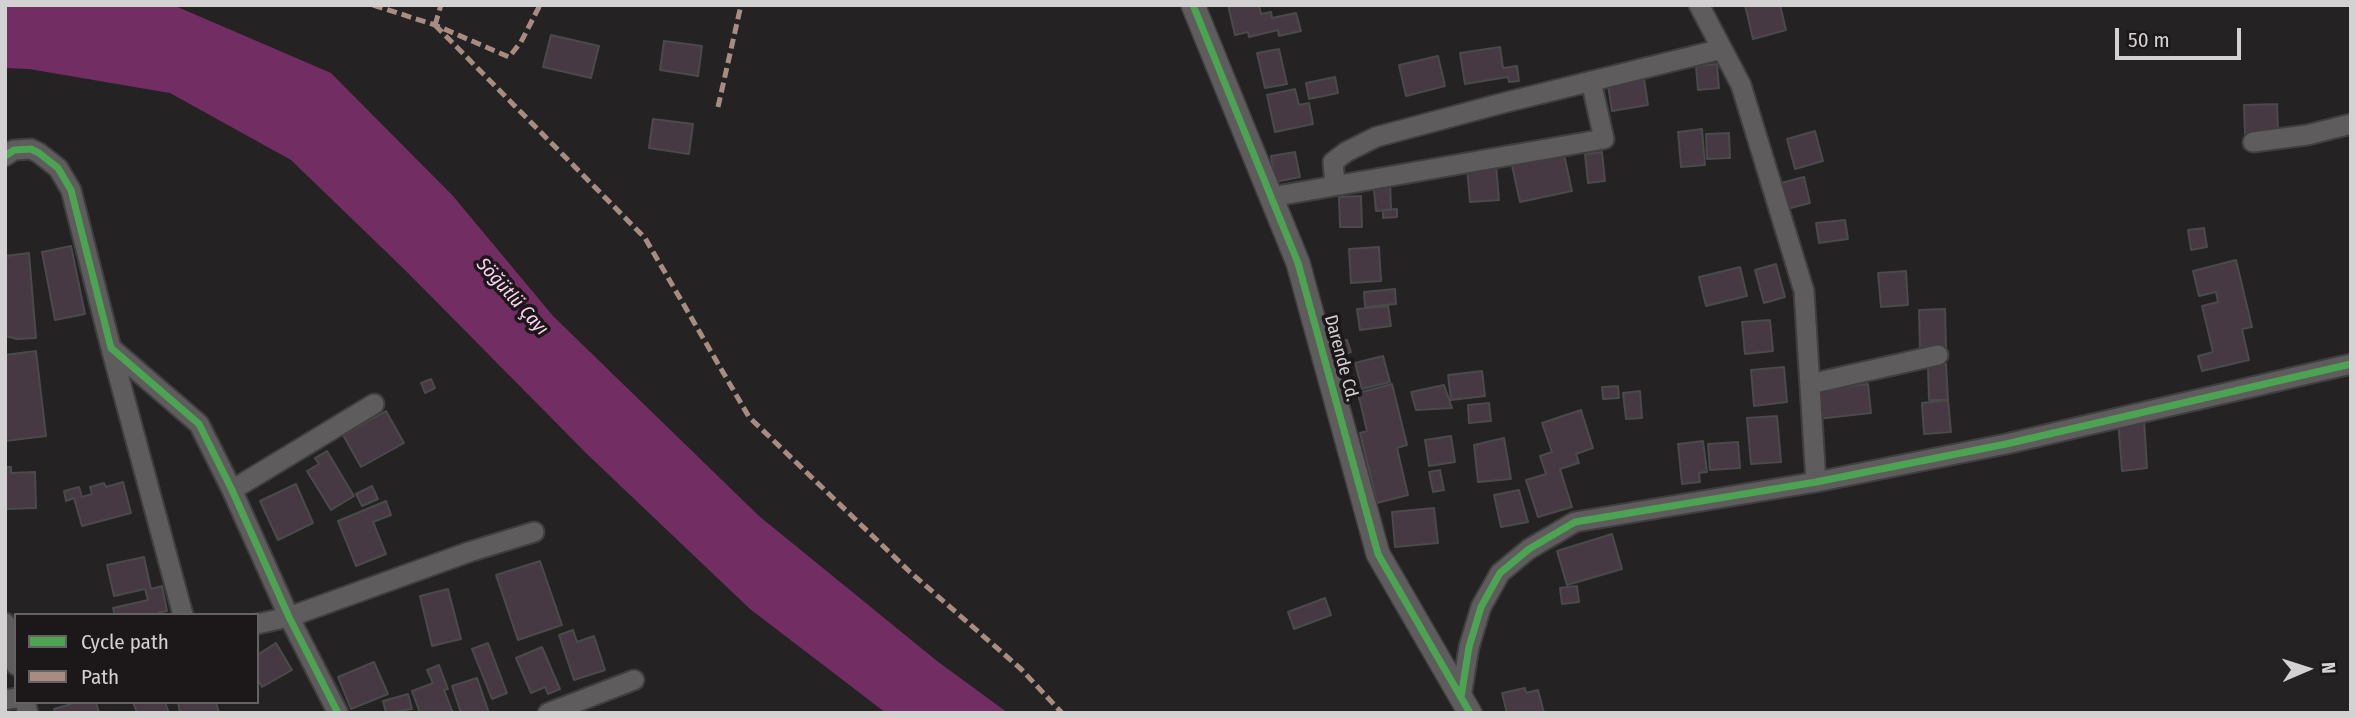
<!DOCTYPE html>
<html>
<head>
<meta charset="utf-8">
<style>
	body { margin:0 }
	#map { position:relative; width:2356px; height:718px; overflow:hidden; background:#242223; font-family:"Fira Sans Condensed",sans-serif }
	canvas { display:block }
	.frame { position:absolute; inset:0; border:7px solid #d4d1d3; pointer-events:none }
	.legend { position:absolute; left:14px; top:613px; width:245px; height:91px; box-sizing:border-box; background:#1c181a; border:2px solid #666264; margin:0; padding:9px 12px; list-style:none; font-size:21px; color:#d4d1d3 }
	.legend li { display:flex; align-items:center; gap:14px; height:35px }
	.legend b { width:35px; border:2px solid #666264 }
	.north { position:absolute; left:2272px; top:634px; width:70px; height:70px; -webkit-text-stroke:5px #1c181a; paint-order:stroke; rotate:87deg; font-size:19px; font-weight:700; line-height:28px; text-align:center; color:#d4d1d3 }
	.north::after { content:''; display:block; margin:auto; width:24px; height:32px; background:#d4d1d3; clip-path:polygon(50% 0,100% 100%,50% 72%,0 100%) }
	.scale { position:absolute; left:2115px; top:28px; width:126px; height:32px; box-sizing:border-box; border:4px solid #d4d1d3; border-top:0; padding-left:9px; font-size:21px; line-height:24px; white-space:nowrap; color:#d4d1d3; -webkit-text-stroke:5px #1c181a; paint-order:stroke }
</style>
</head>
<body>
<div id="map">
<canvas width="2356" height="718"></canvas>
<div class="frame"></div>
<ul class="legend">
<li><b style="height:9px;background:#4ca352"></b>Cycle path</li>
<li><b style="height:9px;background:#a88b81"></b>Path</li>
</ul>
<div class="north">N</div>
<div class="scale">50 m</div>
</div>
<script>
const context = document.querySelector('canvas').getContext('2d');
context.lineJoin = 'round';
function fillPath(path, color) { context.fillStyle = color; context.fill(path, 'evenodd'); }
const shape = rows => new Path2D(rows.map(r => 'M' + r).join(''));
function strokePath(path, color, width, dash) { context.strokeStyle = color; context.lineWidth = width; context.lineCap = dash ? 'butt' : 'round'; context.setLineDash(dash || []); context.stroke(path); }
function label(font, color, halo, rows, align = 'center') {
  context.font = font + ' "Fira Sans Condensed",sans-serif'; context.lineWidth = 7; context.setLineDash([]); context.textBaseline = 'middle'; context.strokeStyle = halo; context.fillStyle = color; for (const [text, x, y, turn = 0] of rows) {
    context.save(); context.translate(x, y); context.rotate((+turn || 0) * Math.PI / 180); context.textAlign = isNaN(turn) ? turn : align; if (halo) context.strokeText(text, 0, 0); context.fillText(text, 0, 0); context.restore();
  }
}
fillPath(shape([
	[5,5,173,5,331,73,453,196,553,316,759,516,937,661,1008,713,886,713,750,609,587,454,407,272,291,160,170,93,29,69,5,68]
]), '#722e63');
const building = shape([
	[1228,5,1259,5,1261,14,1271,12,1272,18,1296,13,1301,31,1279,36,1278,30,1249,37,1248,32,1235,35,1228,5],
	[1745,5,1780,5,1786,30,1753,39,1745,5],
	[551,35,599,46,591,78,543,67,551,35],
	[664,41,702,46,698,76,660,70,664,41],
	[1500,47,1503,68,1517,66,1519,81,1509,82,1508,77,1465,84,1460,53,1500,47],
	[1279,49,1287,84,1265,88,1257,53,1279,49],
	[1438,56,1445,86,1406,96,1399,65,1438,56],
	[1717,64,1719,88,1698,90,1696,66,1717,64],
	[1335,77,1338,93,1309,99,1306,83,1335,77],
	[1644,79,1648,105,1612,111,1608,85,1644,79],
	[1295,89,1299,105,1309,103,1313,124,1275,132,1267,95,1295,89],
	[2277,104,2278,133,2245,134,2244,105,2277,104],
	[653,119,693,124,689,154,649,148,653,119],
	[1702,129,1705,165,1681,167,1678,132,1702,129],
	[1815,131,1823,161,1795,169,1787,139,1815,131],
	[1729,133,1730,158,1707,159,1706,134,1729,133],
	[1563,150,1572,191,1520,202,1511,161,1563,150],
	[1295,152,1300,177,1275,182,1271,156,1295,152],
	[1602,152,1605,181,1588,183,1585,154,1602,152],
	[1496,165,1499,200,1470,202,1467,168,1496,165],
	[1804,177,1810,203,1783,210,1777,184,1804,177],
	[1390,179,1391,210,1376,211,1374,190,1366,190,1366,180,1390,179],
	[1361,196,1362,227,1340,227,1339,197,1361,196],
	[1397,209,1397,217,1383,218,1383,210,1397,209],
	[1845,220,1848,239,1819,243,1816,223,1845,220],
	[2204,228,2207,247,2191,250,2188,230,2204,228],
	[71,246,85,314,55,320,42,252,71,246],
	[1379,247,1381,281,1351,283,1349,249,1379,247],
	[29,253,36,338,17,339,5,336,5,256,29,253],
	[2236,260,2252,327,2242,329,2249,360,2202,371,2198,356,2213,352,2202,306,2218,302,2216,292,2199,296,2193,271,2236,260],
	[1776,264,1785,297,1764,303,1755,270,1776,264],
	[1740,267,1747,296,1706,306,1699,277,1740,267],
	[1906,271,1908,305,1881,307,1878,273,1906,271],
	[1395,289,1396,304,1365,307,1364,292,1395,289],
	[1388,306,1391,326,1360,330,1357,309,1388,306],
	[1945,309,1946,348,1920,349,1919,310,1945,309],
	[1770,320,1773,351,1745,354,1742,322,1770,320],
	[1347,340,1351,352,1339,356,1334,344,1347,340],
	[36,351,46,436,5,441,5,355,36,351],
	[1383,356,1390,382,1362,389,1355,363,1383,356],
	[1946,364,1948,400,1929,400,1928,365,1946,364],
	[1784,367,1787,402,1754,406,1751,370,1784,367],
	[1482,371,1485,396,1451,400,1448,375,1482,371],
	[431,379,435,388,425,393,421,383,431,379],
	[1392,384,1407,445,1397,448,1408,495,1377,503,1360,433,1367,431,1358,393,1392,384],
	[1868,384,1871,413,1817,419,1813,386,1830,388,1868,384],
	[1444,385,1452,408,1416,410,1411,392,1444,385],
	[1618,386,1619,398,1603,399,1602,387,1618,386],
	[1640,391,1642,418,1626,419,1623,393,1640,391],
	[1948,400,1951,432,1924,434,1922,403,1948,400],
	[1489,403,1491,421,1469,423,1468,405,1489,403],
	[1581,410,1593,448,1576,454,1579,463,1560,469,1572,507,1538,517,1526,480,1546,474,1540,456,1552,452,1542,423,1581,410],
	[386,411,404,443,361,467,343,435,386,411],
	[1777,416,1781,462,1751,464,1747,418,1777,416],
	[2144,418,2147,468,2122,471,2118,420,2144,418],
	[1451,436,1455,462,1429,466,1425,440,1451,436],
	[1504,438,1511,479,1478,482,1474,445,1504,438],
	[1703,441,1707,472,1699,473,1700,482,1682,484,1678,444,1703,441],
	[1738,442,1740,468,1710,470,1708,444,1738,442],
	[327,451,354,496,331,510,307,471,319,464,315,458,327,451],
	[5,467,11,467,11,473,35,472,36,508,5,509,5,467],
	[1440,470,1444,490,1433,492,1429,472,1440,470],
	[123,482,131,513,82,526,74,498,66,501,64,491,79,487,82,497,92,494,90,487,104,483,106,487,123,482],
	[296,484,313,523,278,540,260,501,296,484],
	[372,486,378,499,362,506,356,494,372,486],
	[1519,490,1528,522,1501,527,1494,495,1519,490],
	[386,501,391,515,373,522,386,554,356,566,338,521,386,501],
	[1434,508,1438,543,1395,547,1392,512,1434,508],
	[1612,534,1622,569,1567,585,1557,551,1612,534],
	[144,557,151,589,162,586,167,611,158,613,158,615,115,615,113,608,148,600,145,589,114,596,107,565,144,557],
	[540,561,562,625,518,640,496,575,540,561],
	[1577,586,1579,602,1562,604,1560,588,1577,586],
	[448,589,461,639,432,646,420,596,448,589],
	[1325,598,1331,615,1294,629,1288,612,1325,598],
	[573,630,577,642,594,636,605,670,574,680,559,635,573,630],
	[276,643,292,670,262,687,257,678,257,655,276,643],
	[488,643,507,693,492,699,472,649,488,643],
	[542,647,560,689,548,694,545,687,531,693,516,658,542,647],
	[374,662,388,694,351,709,338,677,374,662],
	[439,665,448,689,444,690,453,713,420,713,412,691,433,683,427,670,439,665],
	[477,678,489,713,461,713,452,686,477,678],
	[1525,688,1526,693,1538,690,1544,713,1507,713,1502,693,1525,688],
	[408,694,412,709,386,713,383,701,408,694],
	[78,702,96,702,99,713,55,713,54,709,78,702],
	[133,702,165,702,169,713,137,713,133,702],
	[178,702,216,702,219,713,180,713,178,702]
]);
fillPath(building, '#473944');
strokePath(building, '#4b4a4b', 2);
const minor = shape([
	[1699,5,1741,85,1804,291,1816,482],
	[2253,142,2307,135,2351,124],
	[5,156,14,150,31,149,39,153,58,168,71,190,111,348,199,424,232,490,289,617,338,713],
	[1335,185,1333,162,1346,152,1376,137,1499,104,1722,49],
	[1271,197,1604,139,1591,81],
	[111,348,183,615],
	[1810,384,1938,355],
	[232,490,374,404],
	[5,623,16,665],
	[257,624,289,617,469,552,534,532],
	[1461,697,1469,647,1481,607,1500,573,1529,549,1575,522,1816,482,2006,444,2351,364],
	[5,700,16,698],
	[25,702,28,713],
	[548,713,634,680]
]);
const tertiary = shape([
	[1193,5,1298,263,1378,554,1470,713]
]);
strokePath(minor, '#413e40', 23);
strokePath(tertiary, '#413e40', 26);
strokePath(minor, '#5e5c5d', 19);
strokePath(tertiary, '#5e5c5d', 23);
strokePath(shape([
	[373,5,435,25,509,57,521,42,540,5],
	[435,25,645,238,749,417,910,572,1021,669,1062,713],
	[435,25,441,5],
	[718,107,741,5]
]), '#a88b81', 5, [10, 5]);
strokePath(shape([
	[1193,5,1298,263,1378,554,1470,713],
	[5,156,14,150,31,149,39,153,58,168,71,190,111,348,199,424,232,490,289,617,338,713],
	[1461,697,1469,647,1481,607,1500,573,1529,549,1575,522,1816,482,2006,444,2351,364]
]), '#4ca352', 7);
label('18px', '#d4d1d3', '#1c181a', [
	["Darende Cd.",1341,358,75]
]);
label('italic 19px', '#fdd2f0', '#1c181a', [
	["Söğütlü Çayı",512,297,48]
]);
</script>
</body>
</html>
